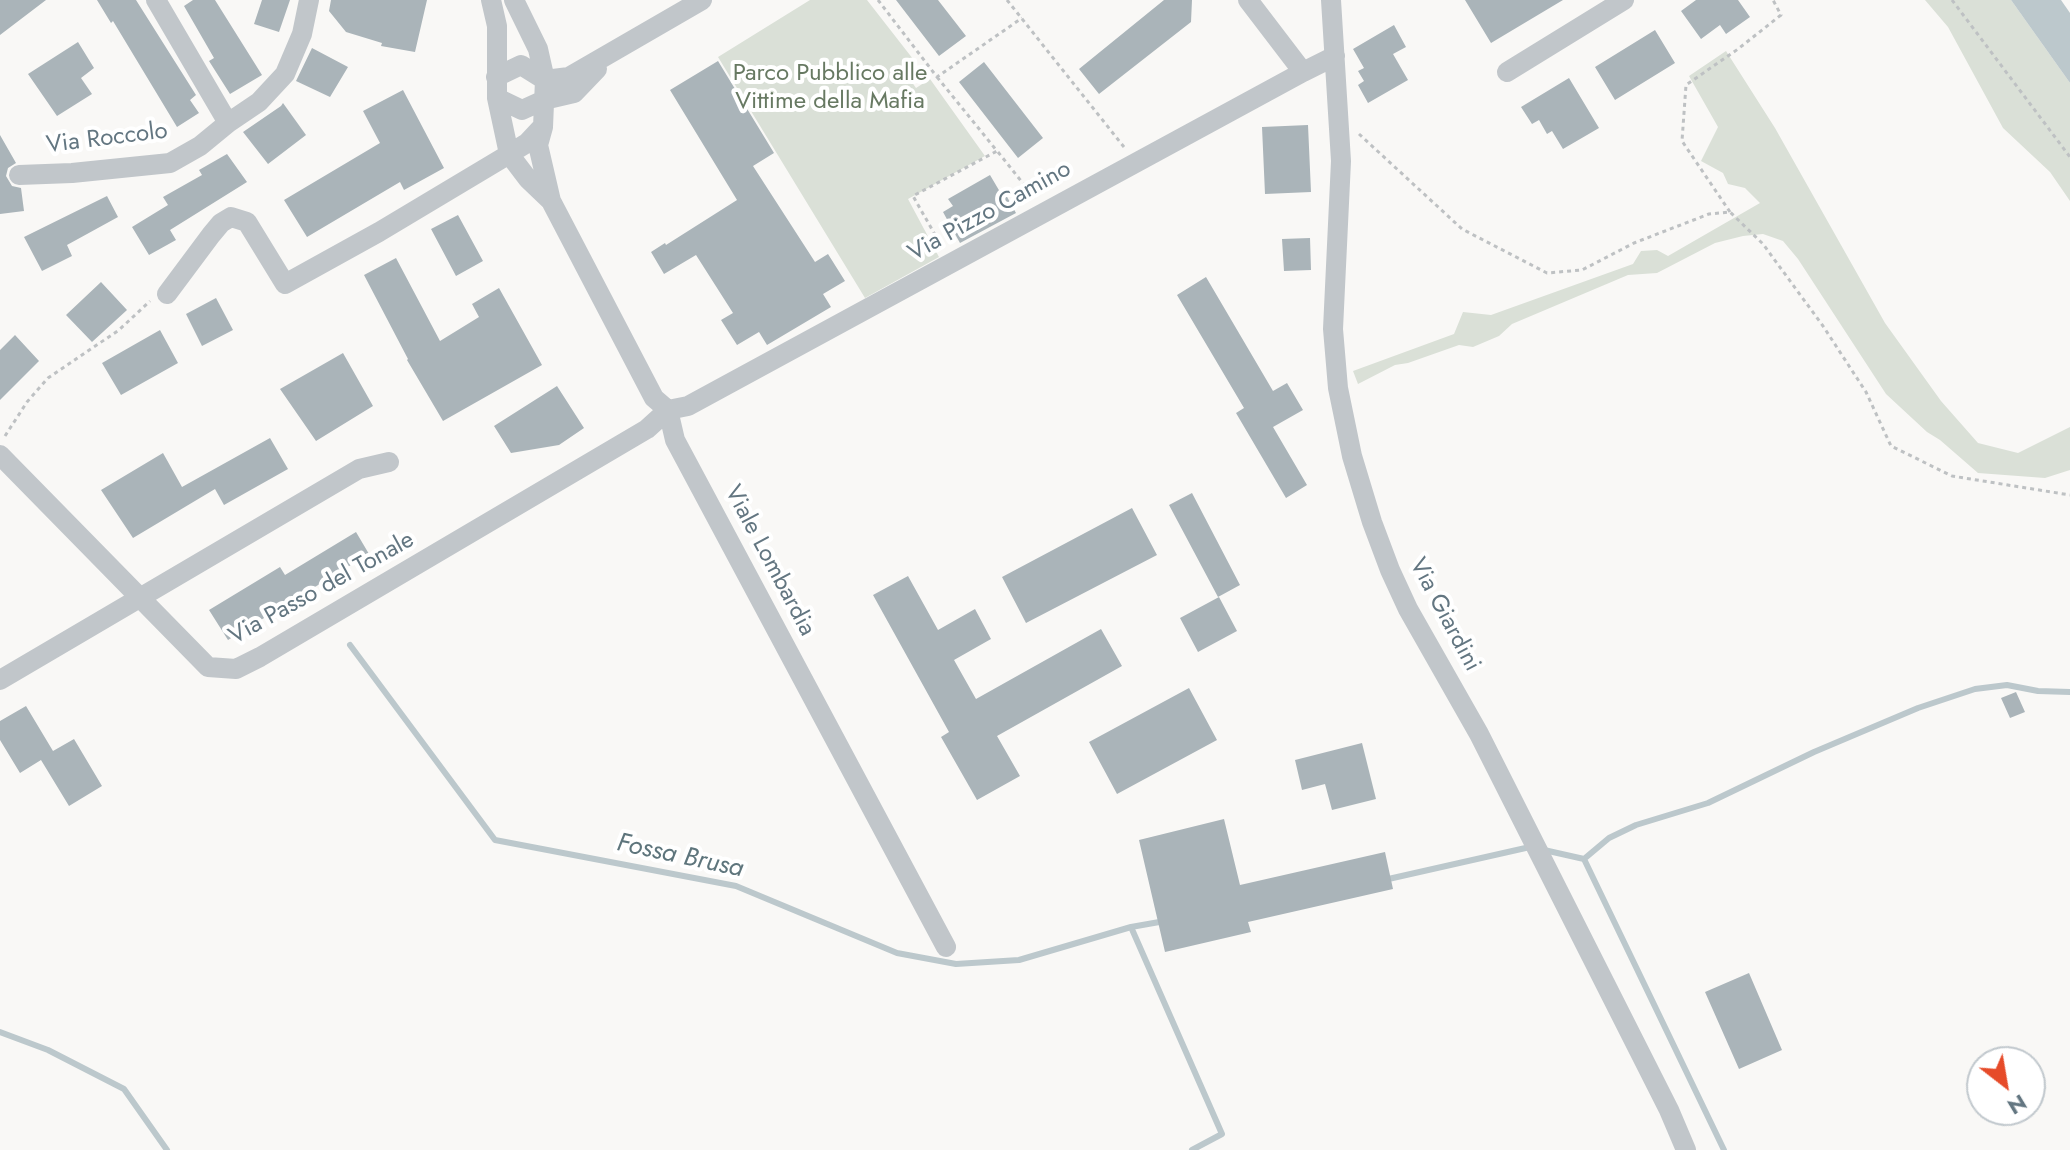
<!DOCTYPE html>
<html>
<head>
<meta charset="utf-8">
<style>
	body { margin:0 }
	#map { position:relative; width:2070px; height:1150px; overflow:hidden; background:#f9f8f6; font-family:Jost,sans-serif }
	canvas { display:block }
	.north { position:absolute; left:1966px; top:1046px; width:80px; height:80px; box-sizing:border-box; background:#fff; border:2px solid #c1c8cd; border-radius:50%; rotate:149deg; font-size:22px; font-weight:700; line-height:32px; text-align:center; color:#637681 }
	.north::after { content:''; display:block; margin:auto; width:28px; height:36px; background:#e64b29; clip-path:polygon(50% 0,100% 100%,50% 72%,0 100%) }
</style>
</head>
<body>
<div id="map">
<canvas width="2070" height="1150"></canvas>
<div class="north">N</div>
</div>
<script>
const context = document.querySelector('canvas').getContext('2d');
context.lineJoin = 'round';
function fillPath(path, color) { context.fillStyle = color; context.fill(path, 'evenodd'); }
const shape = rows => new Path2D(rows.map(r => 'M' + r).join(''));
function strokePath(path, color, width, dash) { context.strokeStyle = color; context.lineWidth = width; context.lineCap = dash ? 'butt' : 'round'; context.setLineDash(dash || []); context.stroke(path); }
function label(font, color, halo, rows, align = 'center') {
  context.font = font + ' Jost,sans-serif'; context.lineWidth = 8; context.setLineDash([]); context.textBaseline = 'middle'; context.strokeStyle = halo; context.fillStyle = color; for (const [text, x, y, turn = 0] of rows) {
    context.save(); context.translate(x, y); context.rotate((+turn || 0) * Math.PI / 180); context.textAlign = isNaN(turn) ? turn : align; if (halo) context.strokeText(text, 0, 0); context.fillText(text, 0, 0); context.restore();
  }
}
fillPath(shape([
	[810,0,867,0,913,59,909,78,916,88,930,79,985,156,908,199,939,257,865,298,718,57],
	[1925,0,2011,0,2070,83,2070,201,2050,172,2003,128,1948,27],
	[1726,51,1775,128,1885,323,1941,401,1978,443,2018,453,2070,427,2070,470,2045,478,1978,473,1940,440,1927,432,1886,394,1798,259,1783,241,1763,234,1743,236,1715,243,1657,273,1628,275,1512,324,1499,336,1473,347,1459,345,1408,363,1395,365,1358,384,1353,371,1454,334,1463,312,1491,315,1633,264,1641,251,1657,250,1668,256,1760,203,1745,188,1728,184,1723,173,1701,161,1718,127,1689,76]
]), '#dae0d7');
fillPath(shape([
	[2011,0,2061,0,2070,13,2070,83]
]), '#bcc8cc');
strokePath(shape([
	[350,645,495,840,736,886,897,953,956,964,1019,960,1131,927,1165,921],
	[1544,850,1584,859,1724,1150],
	[1584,859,1609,838,1636,825,1708,803,1814,752,1918,708,1975,689,2007,685,2038,691,2070,692],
	[1384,880,1530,847,1533,848],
	[1131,927,1222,1134,1192,1150],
	[0,1032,48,1050,124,1089,167,1150]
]), '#bcc8cc', 6);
fillPath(shape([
	[0,0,46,0,0,35],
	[97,0,136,0,196,95,190,100,199,113,177,127,113,21,111,23],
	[193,0,215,0,262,75,230,94,209,61,214,58,184,6],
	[262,0,290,0,279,32,254,24],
	[331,0,427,0,415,52,381,46,382,43,346,32,329,11],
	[896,0,938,0,966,36,939,56],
	[1164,0,1192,0,1191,22,1099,94,1079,69],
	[1465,0,1563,0,1491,43],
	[1696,0,1738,0,1750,17,1726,34,1720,25,1701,39,1681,11],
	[1394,25,1406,47,1393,54,1408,80,1368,103,1358,85,1364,81,1358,71,1364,68,1353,49],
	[1655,30,1675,63,1615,100,1595,67],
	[78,42,94,68,81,78,92,94,57,116,28,74],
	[312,48,348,67,330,97,296,81],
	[718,61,774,153,753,166,815,262,828,254,845,281,823,294,831,307,767,345,759,332,737,345,721,320,733,313,696,255,664,274,651,252,665,243,666,245,737,200,670,90],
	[984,62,1043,138,1018,158,959,82],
	[1569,78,1599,128,1563,149,1552,131,1547,134,1539,120,1532,124,1521,107],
	[403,90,444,168,404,190,400,182,307,237,284,200,380,143,363,111],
	[283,103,306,135,268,164,243,132,281,106],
	[1308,125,1311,192,1265,194,1262,127],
	[0,135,16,163,8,168,6,176,12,186,21,188,24,211,0,214],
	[227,154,247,182,170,230,176,240,149,255,132,227,168,205,163,197,202,175,199,170],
	[990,175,1003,197,1006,195,1016,213,960,243,943,212,953,206,948,199],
	[107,196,118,217,67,245,72,256,42,271,24,237],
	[458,215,483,261,456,276,431,229],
	[1310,238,1311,270,1284,271,1282,239],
	[396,258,440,341,479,317,472,304,499,288,542,365,443,421,407,360,408,359,364,275],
	[1206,277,1273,391,1287,383,1303,410,1273,427,1307,485,1286,498,1236,413,1244,408,1177,295],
	[101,282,127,310,92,342,66,315],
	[216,298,233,330,202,346,186,314],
	[160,330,178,363,121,395,102,363],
	[15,335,39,361,0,400,0,350],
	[343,353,373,406,316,441,280,389],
	[557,386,584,428,559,445,511,453,494,426],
	[270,438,288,469,224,505,215,489,133,538,101,490,163,453,182,487],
	[1192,493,1240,585,1218,597,1169,505],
	[1132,508,1157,555,1026,623,1002,577],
	[356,532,369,554,228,640,209,610,280,567,285,575],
	[908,576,938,630,975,609,991,639,954,660,976,699,1101,629,1122,666,997,736,1020,776,977,800,941,737,949,732,873,595],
	[1219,597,1237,631,1198,652,1180,618],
	[1189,688,1217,740,1117,794,1089,742],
	[2016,692,2025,712,2010,718,2001,698],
	[26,706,53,751,74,739,102,786,69,806,41,760,20,773,0,740,0,721],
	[1362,743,1376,799,1332,810,1325,784,1302,790,1295,760],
	[1224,819,1240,885,1385,852,1393,889,1248,922,1251,932,1165,952,1139,840],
	[1749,973,1782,1050,1739,1069,1705,992]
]), '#aab4b9');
strokePath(shape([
	[878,0,937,77,1022,18],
	[1007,0,1124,147],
	[1952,0,2070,157],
	[937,77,997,151,913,196,942,247],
	[1359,134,1462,229,1547,273,1582,270,1634,243,1709,214,1730,212,1763,244,1823,326,1866,392,1891,446,1952,476,2070,495],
	[998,152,1033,196],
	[1730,212,1682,141,1686,85,1738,49,1781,15,1773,0],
	[5,436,27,402,48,378,119,330,150,301]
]), '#bec1c3', 3, [4, 4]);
strokePath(shape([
	[156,0,228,123],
	[491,0,497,26,497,98,509,154,528,179,551,201],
	[514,0,538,49,545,80,543,127,538,145,551,201,654,398,668,410,675,440,946,947],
	[1248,0,1303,72],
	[1331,0,1341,161,1333,329,1338,388,1352,456,1372,522,1390,570,1408,609,1479,734,1669,1110,1686,1150],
	[1507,72,1624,0],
	[496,77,521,65,545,80,569,77,702,0],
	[497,98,522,110,544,100,574,93,597,69],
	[19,175,72,173,170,163,200,146,228,123,259,102,285,74,302,34,309,0],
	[167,294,211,235,221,223,231,217,247,222,285,284,379,232,501,159,527,143,542,127],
	[0,455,208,667,236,669,260,657,647,429,668,410,688,406,1303,72,1335,56],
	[0,680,359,469,389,462]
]), '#c1c6ca', 20);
label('24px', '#677962', '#fff', [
	["Parco Pubblico alle",830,74],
	["Vittime della Mafia",830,102]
]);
label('24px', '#637681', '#fff', [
	["Via Roccolo",107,139,-7],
	["Via Pizzo Camino",990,212,-29],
	["Viale Lombardia",769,561,62],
	["Via Passo del Tonale",322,589,-29],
	["Via Giardini",1444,615,62]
]);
label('italic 26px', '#5e757c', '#fff', [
	["Fossa Brusa",680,857,12]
]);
</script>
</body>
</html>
